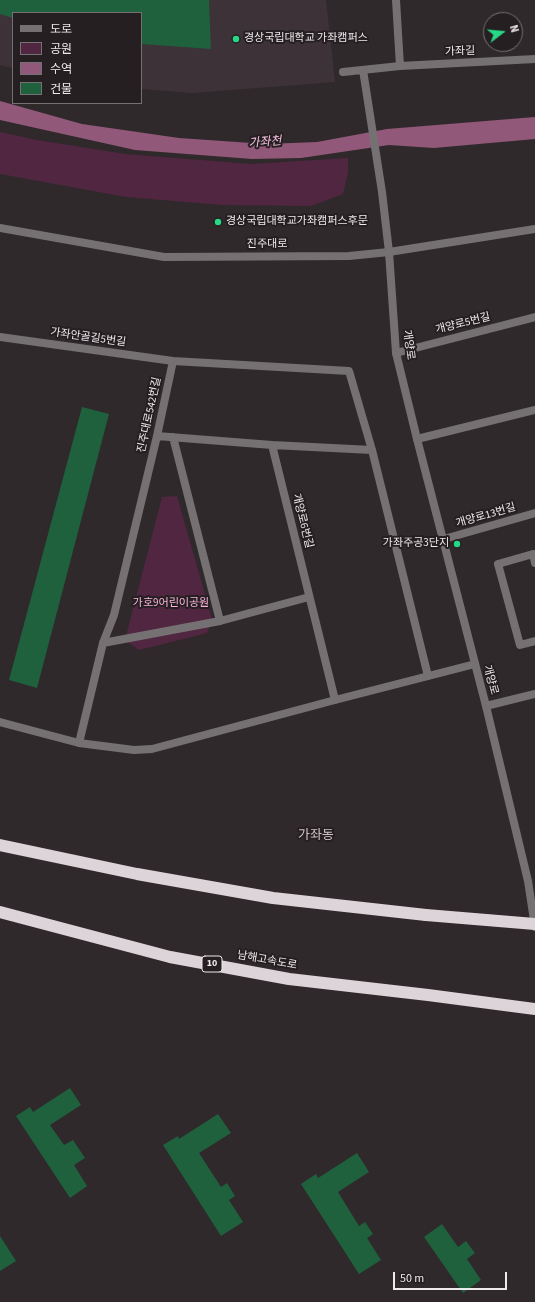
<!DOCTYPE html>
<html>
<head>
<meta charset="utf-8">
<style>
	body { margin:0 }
	#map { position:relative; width:535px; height:1302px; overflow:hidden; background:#2f292c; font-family:"Source Sans 3","Noto Sans KR",sans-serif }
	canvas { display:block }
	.legend { position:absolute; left:12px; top:12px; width:130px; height:92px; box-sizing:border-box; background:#251f22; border:1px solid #757073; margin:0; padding:5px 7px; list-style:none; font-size:12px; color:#eee9ec }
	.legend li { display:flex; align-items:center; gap:8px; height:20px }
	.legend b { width:20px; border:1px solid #757073 }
	.north { position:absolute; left:483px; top:12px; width:40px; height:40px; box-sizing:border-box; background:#251f22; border:1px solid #757073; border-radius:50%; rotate:74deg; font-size:11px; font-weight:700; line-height:16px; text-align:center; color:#eee9ec }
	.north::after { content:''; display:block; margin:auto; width:14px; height:18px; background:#28d885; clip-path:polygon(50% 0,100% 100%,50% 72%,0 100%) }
	.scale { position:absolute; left:393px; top:1272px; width:114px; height:18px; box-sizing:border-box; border:2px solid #eee9ec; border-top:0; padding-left:5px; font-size:12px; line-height:14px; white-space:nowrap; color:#eee9ec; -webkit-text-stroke:3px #251f22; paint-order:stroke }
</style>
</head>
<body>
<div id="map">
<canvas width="535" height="1302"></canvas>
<ul class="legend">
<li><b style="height:5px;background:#757173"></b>도로</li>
<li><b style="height:11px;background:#512640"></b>공원</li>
<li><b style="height:11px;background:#925879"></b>수역</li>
<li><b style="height:11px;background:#1f603d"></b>건물</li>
</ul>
<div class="north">N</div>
<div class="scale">50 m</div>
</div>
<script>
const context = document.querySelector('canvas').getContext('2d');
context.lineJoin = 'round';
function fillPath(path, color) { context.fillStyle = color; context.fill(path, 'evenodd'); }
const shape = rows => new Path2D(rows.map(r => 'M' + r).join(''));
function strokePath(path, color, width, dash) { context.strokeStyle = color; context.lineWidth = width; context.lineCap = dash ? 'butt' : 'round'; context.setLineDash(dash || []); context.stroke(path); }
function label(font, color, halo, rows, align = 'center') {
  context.font = font + ' "Source Sans 3","Noto Sans KR",sans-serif'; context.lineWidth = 4; context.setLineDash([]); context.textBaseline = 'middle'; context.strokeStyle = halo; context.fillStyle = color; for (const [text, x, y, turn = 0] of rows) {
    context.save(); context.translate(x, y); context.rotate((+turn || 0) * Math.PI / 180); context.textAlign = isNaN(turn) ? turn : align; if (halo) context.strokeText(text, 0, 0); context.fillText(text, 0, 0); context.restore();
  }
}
fillPath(shape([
	[0,0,326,0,335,82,192,93,141,89,141,13,13,13,13,68,0,65]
]), '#3e3239');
fillPath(shape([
	[0,132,37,140,125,154,251,164,348,158,348,173,343,194,311,206,222,205,126,197,0,174],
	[177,496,212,619,207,633,139,650,125,640,162,497]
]), '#512640');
fillPath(shape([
	[0,101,82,124,179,138,266,144,317,142,387,129,535,117,535,139,434,148,389,145,301,158,252,159,135,150,0,120]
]), '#925879');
fillPath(shape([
	[0,0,209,0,211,49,141,44,141,13,13,13,13,18,0,14],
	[82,407,109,414,37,688,9,680],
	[70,1088,81,1105,50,1125,64,1145,73,1140,85,1158,74,1165,87,1186,70,1198,16,1116,30,1107,33,1112],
	[218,1114,231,1133,199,1153,221,1187,227,1183,235,1196,229,1200,243,1222,221,1236,163,1145,178,1136,179,1139],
	[357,1153,369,1172,338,1192,359,1226,365,1222,373,1234,367,1238,381,1260,359,1274,301,1184,316,1174,318,1178],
	[442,1224,458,1247,466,1241,475,1253,467,1259,481,1280,463,1293,424,1237],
	[0,1236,16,1261,0,1271]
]), '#1f603d');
strokePath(shape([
	[535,563,533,554,498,564,520,645,535,641],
	[486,706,535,694]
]), '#757173', 8);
strokePath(shape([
	[396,0,400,66],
	[363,70,382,192,389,252],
	[343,72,400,66,535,59],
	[0,337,173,361,349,371,372,450,428,676],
	[396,353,535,317],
	[157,436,272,445,372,450],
	[173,437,220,621],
	[417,439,535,410],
	[272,445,335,700],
	[444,539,535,513],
	[103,643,220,621,309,597],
	[0,722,79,743,134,750,152,749,335,700,475,664],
	[79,743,103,643,114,615,157,436,173,361]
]), '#757173', 8);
strokePath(shape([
	[0,228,164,257,349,256,389,252,535,229],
	[389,252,396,353,417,439,486,706,528,881,535,927]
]), '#757173', 8);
strokePath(shape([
	[0,845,137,874,273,898,426,915],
	[0,912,170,957,289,979,428,995,535,1009]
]), '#dcd4d8', 12);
strokePath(shape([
	[426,915,535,924]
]), '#dcd4d8', 12);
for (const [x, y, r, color] of [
	[236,39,4,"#28d885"],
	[218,222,4,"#28d885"],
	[457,544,4,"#28d885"]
]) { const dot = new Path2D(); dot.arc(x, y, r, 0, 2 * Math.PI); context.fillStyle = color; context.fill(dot); strokePath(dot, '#251f22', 1.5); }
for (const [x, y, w] of [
	[212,964,20]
]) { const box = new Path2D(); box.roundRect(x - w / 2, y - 8, w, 16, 3); context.fillStyle = '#251f22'; context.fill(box); strokePath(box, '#eee9ec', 1); }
label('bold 10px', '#eee9ec', null, [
	["10",212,964]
]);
label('11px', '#eee9ec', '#251f22', [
	["경상국립대학교 가좌캠퍼스",244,39],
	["경상국립대학교가좌캠퍼스후문",226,222],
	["가좌주공3단지",449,544,"right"]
], 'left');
label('11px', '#eee9ec', '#251f22', [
	["가좌길",460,52,-2],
	["진주대로",267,245],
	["개양로5번길",463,324,-14],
	["가좌안골길5번길",88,338,8],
	["개양로",408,345,82],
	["진주대로542번길",150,415,-78],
	["개양로13번길",486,516,-16],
	["개양로6번길",302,521,76],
	["개양로",490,680,75],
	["남해고속도로",267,961,10]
]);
label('11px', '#f9b3da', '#251f22', [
	["가호9어린이공원",171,604]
]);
label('italic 12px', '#f5c0dd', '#251f22', [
	["가좌천",265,143,-5]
]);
label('13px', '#ccc3c7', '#251f22', [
	["가좌동",316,836]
]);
</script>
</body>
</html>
